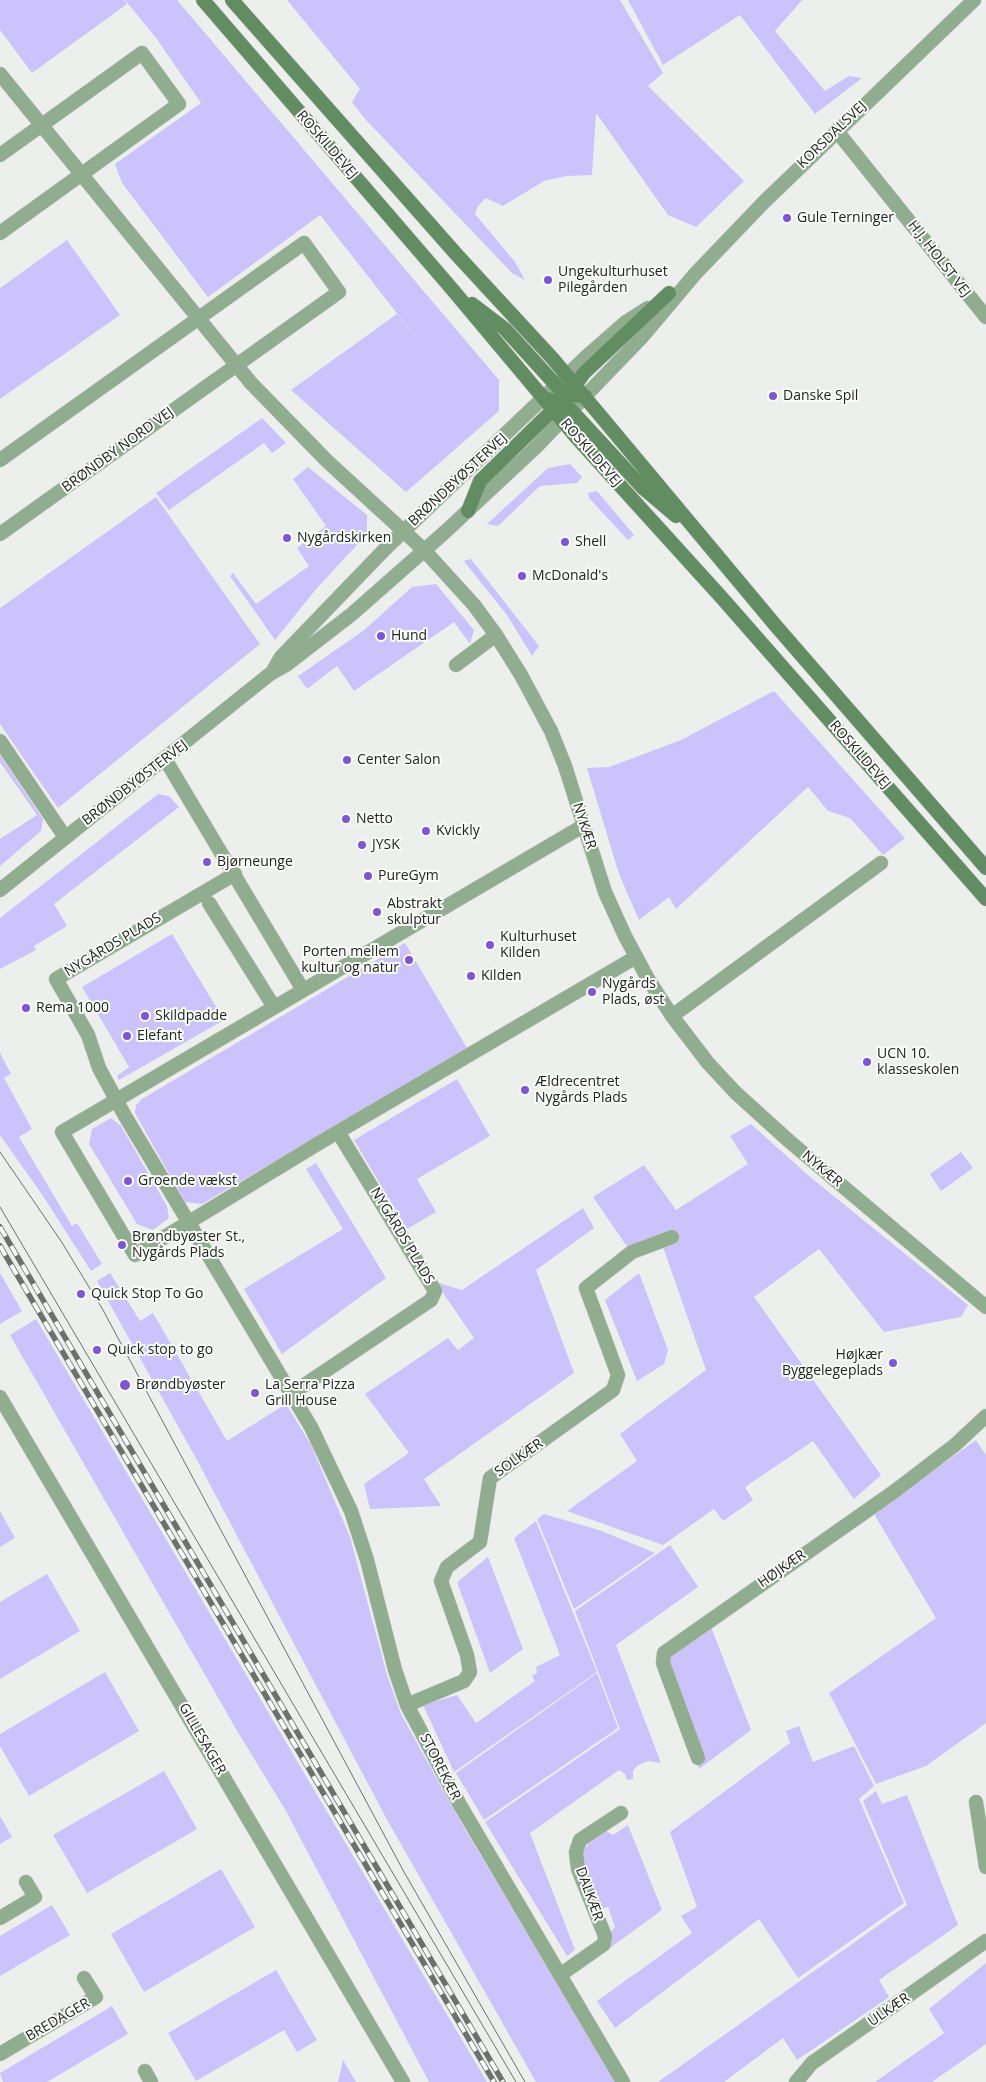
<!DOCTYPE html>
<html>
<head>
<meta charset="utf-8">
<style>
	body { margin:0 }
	canvas { display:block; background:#edefed }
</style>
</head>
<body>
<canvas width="986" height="2082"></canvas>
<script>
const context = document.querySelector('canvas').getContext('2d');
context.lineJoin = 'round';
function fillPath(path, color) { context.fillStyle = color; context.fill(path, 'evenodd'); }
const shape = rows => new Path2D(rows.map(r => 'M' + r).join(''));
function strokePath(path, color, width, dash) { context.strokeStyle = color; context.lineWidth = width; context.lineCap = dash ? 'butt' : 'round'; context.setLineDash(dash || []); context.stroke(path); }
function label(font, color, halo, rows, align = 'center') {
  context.font = font + ' "Open Sans",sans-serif'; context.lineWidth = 4; context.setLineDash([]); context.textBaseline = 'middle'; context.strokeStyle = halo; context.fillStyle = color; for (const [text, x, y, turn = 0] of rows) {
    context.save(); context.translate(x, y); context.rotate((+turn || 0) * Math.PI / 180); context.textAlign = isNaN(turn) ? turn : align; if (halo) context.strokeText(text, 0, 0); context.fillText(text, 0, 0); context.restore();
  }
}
fillPath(shape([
	[0,0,124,0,127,4,32,73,0,30],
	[125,0,177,0,499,380,499,411,406,492,291,390,397,314,432,358,320,215,208,297,122,183,115,164,201,103,156,38],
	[287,0,620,0,663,73,648,86,744,181,696,227,668,215,596,113,592,175,566,176,544,181,503,206,486,198,478,206,475,214,515,262,525,280,512,273,366,120,352,102,360,89],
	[628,0,802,0,775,31,825,91,849,76,862,78,815,114,740,15,663,65],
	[67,240,120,315,0,399,0,288],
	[262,418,286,443,272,453,264,443,169,510,156,493],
	[570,464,582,477,577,483,540,486,498,526,487,524,548,468],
	[308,467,367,515,367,534,317,588,275,640,230,576,233,573,256,604,309,566,297,548,326,526,293,479],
	[597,491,634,535,628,540,589,498,588,493],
	[156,497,260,644,58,808,0,724,0,608],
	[471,559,539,646,532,656,507,615,466,564,464,561],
	[436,584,474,630,470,644,454,622,354,691,337,666,307,689,298,676,363,631,412,587],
	[774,691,905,838,883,855,850,818,828,811,808,787,676,909,669,897,639,920,619,874,587,768,609,767,681,740],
	[0,755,43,819,41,831,0,866,0,839,37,815,0,762],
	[158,794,169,796,179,807,54,904,67,926,34,946,36,950,0,969,0,918],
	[172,934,224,1020,119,1080,117,1076,129,1067,82,987],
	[405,943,467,1048,202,1204,185,1202,135,1113,136,1105,142,1099],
	[0,1053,11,1074,4,1078,32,1129,19,1137,72,1226,77,1223,102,1264,91,1271,43,1196,0,1135],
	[457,1079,490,1136,417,1179,436,1212,407,1229,354,1140],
	[111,1118,121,1126,167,1206,169,1218,153,1230,137,1224,89,1144,92,1129],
	[751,1124,809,1176,968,1305,961,1317,884,1332,819,1249,754,1297,881,1475,854,1499,813,1441,745,1487,753,1500,723,1521,714,1509,663,1545,567,1511,637,1461,620,1434,706,1370,663,1247,628,1248,593,1197,644,1165,676,1210,748,1164,730,1136],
	[961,1152,973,1168,941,1191,930,1174],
	[316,1163,386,1278,282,1354,244,1289,343,1229,306,1169],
	[583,1208,594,1228,536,1270,574,1373,424,1479,441,1506,370,1509,364,1484,409,1453,365,1394,448,1338,458,1350,474,1338,443,1293,439,1283,462,1290],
	[0,1273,22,1311,0,1324],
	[110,1273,140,1321,153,1313,227,1441,286,1404,311,1445,350,1537,387,1675,401,1714,463,1826,616,2082,536,2082,385,1816,198,1462,97,1281],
	[639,1273,668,1350,664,1364,637,1381,605,1300],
	[36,1319,427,1981,487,2082,429,2082,286,1811,236,1729,10,1335],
	[976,1440,986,1455,986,1723,926,1766,876,1784,829,1693,936,1618,874,1514],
	[0,1511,15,1538,0,1547],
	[544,1514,602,1531,655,1553,574,1609,537,1519],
	[536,1521,597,1672,454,1772,423,1705,457,1695,476,1723,535,1681,532,1676,537,1673,536,1667,560,1655,514,1538],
	[670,1545,698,1587,616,1645,661,1763,648,1761,638,1765,633,1771,633,1779,627,1780,625,1774,619,1770,530,1833,575,1950,567,1956,485,1822,620,1729,575,1611],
	[488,1557,523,1649,490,1673,457,1582],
	[47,1574,80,1631,0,1679,0,1602],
	[711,1627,751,1730,699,1769,661,1662],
	[105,1672,139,1731,29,1796,0,1746,0,1734],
	[597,1673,618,1728,484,1820,456,1773],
	[799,1726,813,1762,854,1746,874,1786,859,1799,904,1903,798,1978,759,1919,615,2028,597,2001,692,1933,681,1916,697,1907,670,1832,790,1743,786,1731],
	[164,1771,197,1829,87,1893,53,1835],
	[876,1791,882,1804,907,1795,958,1925,879,1980,889,1997,797,2060,783,2038,724,2082,658,2082,907,1905,863,1801],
	[0,1816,12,1837,0,1844],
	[628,1825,662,1910,610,1948,611,1932,615,1927,608,1907,602,1909,583,1861,583,1851,588,1844,606,1831,613,1835],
	[221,1869,255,1927,144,1992,111,1934],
	[52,1905,70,1935,0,1976,0,1936],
	[986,1963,986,2044,932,2082,875,2082,944,2033,929,2009],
	[276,1970,317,2040,297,2052,284,2030,196,2081,168,2033],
	[112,2006,128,2034,47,2082,3,2082,0,2073],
	[343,2060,356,2082,338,2082]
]), '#ccc2fc');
const minor = shape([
	[0,74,251,383,327,461,424,550,474,605,496,635,521,675,551,731,565,766,605,892,625,936,648,979,672,1016,708,1063,736,1093,789,1141,986,1307],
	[836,130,986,317],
	[0,155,142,53,179,104,0,233],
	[0,460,304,243,339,292,0,534],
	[456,665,496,635],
	[0,741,65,837],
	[165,759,303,990],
	[583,826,62,1132,135,1255,319,1143,636,957],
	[235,874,56,979,88,1035,99,1068,125,1116,311,1427,351,1511,367,1560,395,1670,407,1705,460,1805,623,2082],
	[209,903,274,1007],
	[672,1016,881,863],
	[291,1394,431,1300,435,1291,338,1132],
	[0,1397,403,2082],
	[407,1705,464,1681,470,1672,467,1655,441,1581,447,1567,480,1542,490,1478,613,1390,618,1375,586,1288,632,1252,672,1237],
	[698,1758,663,1663,664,1653,895,1491,955,1445,986,1416],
	[976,1802,986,1867],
	[0,1918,35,1897,26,1882],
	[560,1975,604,1944,605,1936,578,1869,576,1852,580,1840,621,1813],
	[0,2054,96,1997,84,1978],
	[145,2071,151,2082],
	[796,2082,812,2063,986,1941]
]);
const tertiary = shape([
	[274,669,281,657,386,548,586,357,626,322,648,308],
	[0,890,270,674,286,665,352,614,445,532,536,447,642,337,695,274,764,202,974,0]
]);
const secondary = shape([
	[203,0,452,289,576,437,722,598,986,899],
	[232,0,457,255,553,359,776,626,986,868],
	[472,304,505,329,565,395,585,396],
	[571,391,584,373,669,293],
	[544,398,560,403,571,410,643,488,676,516],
	[468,511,480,481,559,404]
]);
strokePath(minor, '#c9cac9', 15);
strokePath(tertiary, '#c9cac9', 15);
strokePath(secondary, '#c9cac9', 15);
strokePath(minor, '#90ad90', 14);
strokePath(tertiary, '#90ad90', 14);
strokePath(secondary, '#628d63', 14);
strokePath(shape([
	[0,1152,61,1241,103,1310,404,1872,525,2082],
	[0,1207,516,2082]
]), '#6e706e', 1);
const rail = shape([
	[0,1227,503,2082],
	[0,1246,494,2082]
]);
strokePath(rail, '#6e706e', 5.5);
strokePath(rail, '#fafdfa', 4, [11]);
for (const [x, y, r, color] of [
	[787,218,5,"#7b58d2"],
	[548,280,5,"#7b58d2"],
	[773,396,5,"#7b58d2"],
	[287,538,5,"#7b58d2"],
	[565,542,5,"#7b58d2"],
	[522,576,5,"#7b58d2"],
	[381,636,5,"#7b58d2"],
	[347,760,5,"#7b58d2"],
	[346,819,5,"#7b58d2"],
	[426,831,5,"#7b58d2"],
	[362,845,5,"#7b58d2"],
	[207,862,5,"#7b58d2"],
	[368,876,5,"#7b58d2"],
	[377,912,5,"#7b58d2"],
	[490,945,5,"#7b58d2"],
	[409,960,5,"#7b58d2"],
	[471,976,5,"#7b58d2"],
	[592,992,5,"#7b58d2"],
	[26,1008,5,"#7b58d2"],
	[145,1016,5,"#7b58d2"],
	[127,1036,5,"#7b58d2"],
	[867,1062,5,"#7b58d2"],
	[525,1090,5,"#7b58d2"],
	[128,1181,5,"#7b58d2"],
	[122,1245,5,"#7b58d2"],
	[81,1294,5,"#7b58d2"],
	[97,1350,5,"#7b58d2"],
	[893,1363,5,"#7b58d2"],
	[125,1385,6,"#7b58d2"],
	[255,1393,5,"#7b58d2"]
]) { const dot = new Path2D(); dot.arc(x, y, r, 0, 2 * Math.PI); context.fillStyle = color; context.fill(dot); strokePath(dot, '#fafdfa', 2); }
label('14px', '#232423', '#fafdfa', [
	["KORSDALSVEJ",832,135,-44],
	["ROSKILDEVEJ",327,145,49],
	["H.J. HOLST VEJ",939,259,52],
	["BRØNDBY NORD VEJ",118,450,-36],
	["ROSKILDEVEJ",591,453,49],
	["BRØNDBYØSTERVEJ",458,480,-43],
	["ROSKILDEVEJ",860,755,49],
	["BRØNDBYØSTERVEJ",135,783,-38],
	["NYKÆR",584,826,72],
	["NYGÅRDS PLADS",113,945,-31],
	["NYKÆR",822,1169,40],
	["NYGÅRDS PLADS",402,1236,59],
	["SOLKÆR",519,1458,-35],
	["HØJKÆR",782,1569,-35],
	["GILLESAGER",202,1739,60],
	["STOREKÆR",440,1767,63],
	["DALKÆR",589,1894,70],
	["ULKÆR",889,2010,-35],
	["BREDAGER",58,2020,-30]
]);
label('14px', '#232423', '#fafdfa', [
	["Gule Terninger",797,218],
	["Ungekulturhuset",558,272],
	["Pilegården",558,288],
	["Danske Spil",783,396],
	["Nygårdskirken",297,538],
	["Shell",575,542],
	["McDonald's",532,576],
	["Hund",391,636],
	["Center Salon",357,760],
	["Netto",356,819],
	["Kvickly",436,831],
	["JYSK",372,845],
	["Bjørneunge",217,862],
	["PureGym",378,876],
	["Abstrakt",387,904],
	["skulptur",387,920],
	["Kulturhuset",500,937],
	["Kilden",500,953],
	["Porten mellem",399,952,"right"],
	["kultur og natur",399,968,"right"],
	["Kilden",481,976],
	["Nygårds",602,984],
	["Plads, øst",602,1000],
	["Rema 1000",36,1008],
	["Skildpadde",155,1016],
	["Elefant",137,1036],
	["UCN 10.",877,1054],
	["klasseskolen",877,1070],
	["Ældrecentret",535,1082],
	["Nygårds Plads",535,1098],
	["Groende vækst",138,1181],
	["Brøndbyøster St.,",132,1237],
	["Nygårds Plads",132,1253],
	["Quick Stop To Go",91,1294],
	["Quick stop to go",107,1350],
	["Højkær",883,1355,"right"],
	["Byggelegeplads",883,1371,"right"],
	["Brøndbyøster",136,1385],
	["La Serra Pizza",265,1385],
	["Grill House",265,1401]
], 'left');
</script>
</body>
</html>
